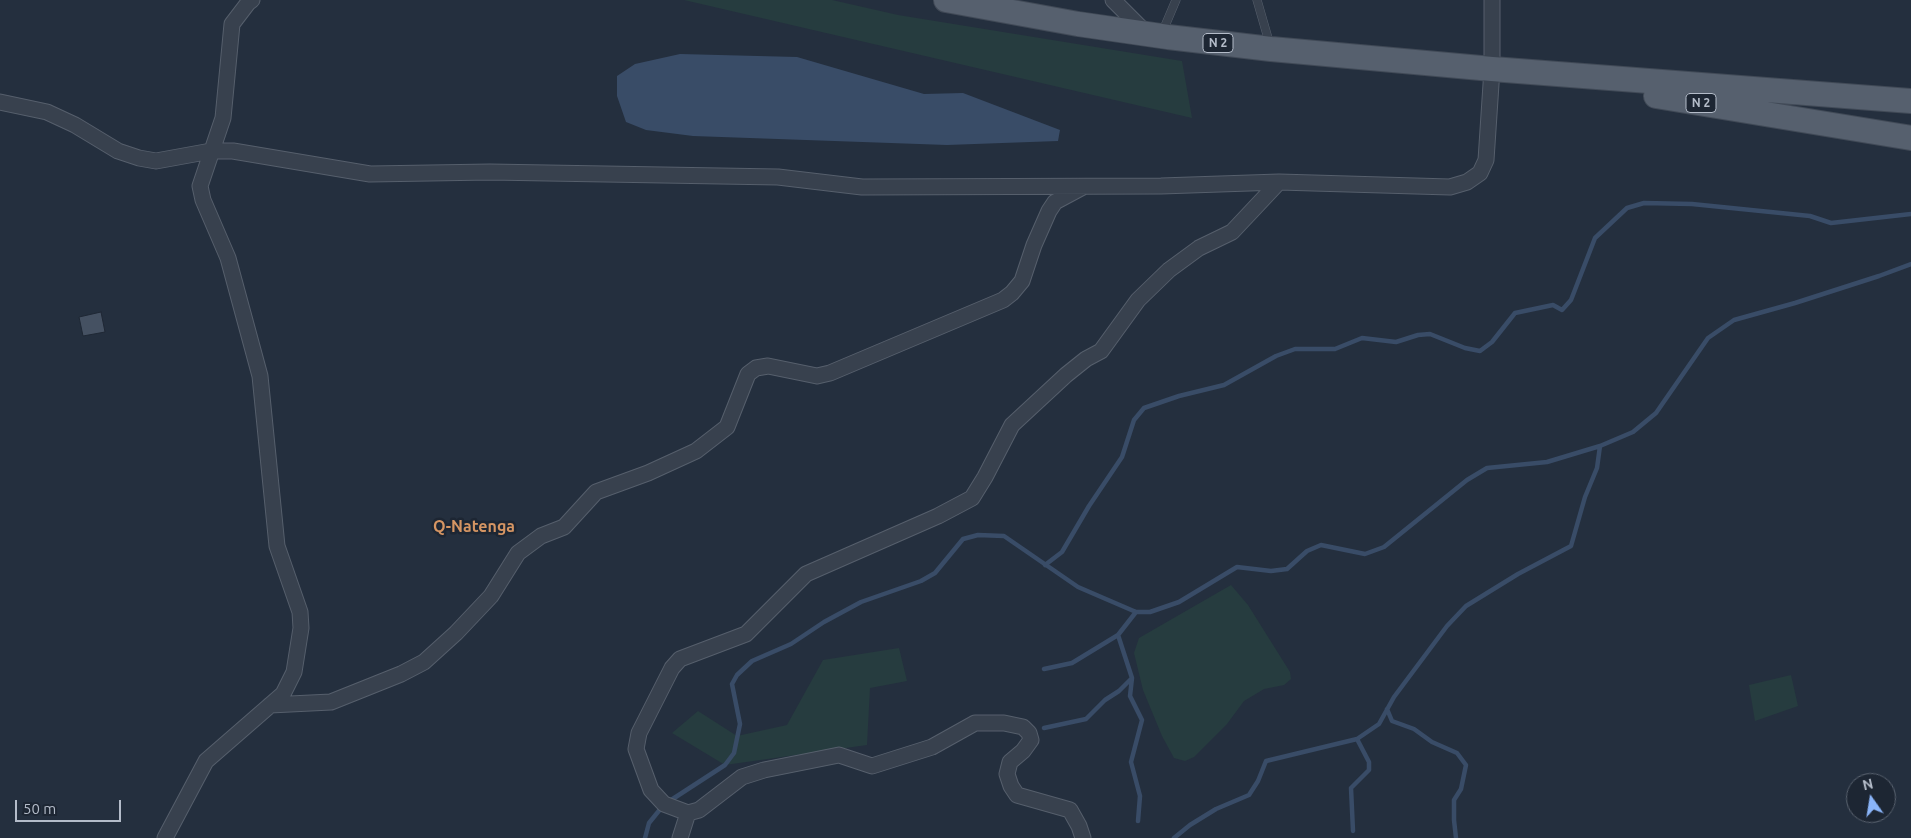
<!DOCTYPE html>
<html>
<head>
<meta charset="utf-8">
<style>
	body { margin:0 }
	#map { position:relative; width:1911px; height:838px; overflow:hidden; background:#242f3e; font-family:Ubuntu,sans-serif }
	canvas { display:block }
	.north { position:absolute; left:1846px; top:773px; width:50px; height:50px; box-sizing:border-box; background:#1d2633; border:1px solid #59626f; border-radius:50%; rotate:347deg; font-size:14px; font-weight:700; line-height:20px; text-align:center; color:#b4bcc9 }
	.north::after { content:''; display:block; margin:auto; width:18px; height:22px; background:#8ab4f8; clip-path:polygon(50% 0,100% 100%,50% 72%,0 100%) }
	.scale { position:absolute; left:15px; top:800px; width:106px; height:22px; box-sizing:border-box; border:2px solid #b4bcc9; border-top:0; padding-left:6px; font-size:15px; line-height:18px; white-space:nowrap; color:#b4bcc9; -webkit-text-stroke:4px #1d2633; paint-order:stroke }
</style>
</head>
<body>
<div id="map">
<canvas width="1911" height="838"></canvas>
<div class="north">N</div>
<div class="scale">50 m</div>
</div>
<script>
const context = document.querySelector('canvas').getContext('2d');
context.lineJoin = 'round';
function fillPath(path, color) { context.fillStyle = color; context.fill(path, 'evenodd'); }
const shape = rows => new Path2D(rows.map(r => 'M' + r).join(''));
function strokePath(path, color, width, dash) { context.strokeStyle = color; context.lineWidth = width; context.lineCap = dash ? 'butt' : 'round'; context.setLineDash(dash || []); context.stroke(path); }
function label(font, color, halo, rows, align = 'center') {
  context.font = font + ' Ubuntu,sans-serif'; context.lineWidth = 5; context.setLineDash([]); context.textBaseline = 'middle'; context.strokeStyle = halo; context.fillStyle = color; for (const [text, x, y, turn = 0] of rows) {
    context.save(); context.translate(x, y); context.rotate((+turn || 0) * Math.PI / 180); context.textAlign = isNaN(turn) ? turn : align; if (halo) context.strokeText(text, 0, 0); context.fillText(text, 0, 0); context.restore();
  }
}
fillPath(shape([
	[684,0,832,0,898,15,1182,61,1192,118],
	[1231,585,1248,605,1290,672,1291,679,1284,685,1264,689,1244,701,1227,724,1194,757,1185,761,1174,758,1162,736,1143,690,1134,653,1139,638],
	[899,648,907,681,870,688,867,745,725,765,672,733,698,711,737,736,787,725,823,660],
	[1791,675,1798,706,1755,721,1749,685]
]), '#263c3f');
fillPath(shape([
	[680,54,797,57,924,94,963,93,1060,130,1058,141,947,145,693,136,646,130,626,122,617,96,617,76,635,64]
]), '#394c67');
strokePath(shape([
	[1045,565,1062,552,1089,506,1122,457,1134,420,1144,408,1179,396,1224,385,1276,356,1295,349,1335,349,1362,338,1396,342,1418,335,1430,334,1465,348,1480,351,1492,342,1515,313,1553,305,1562,310,1571,300,1595,238,1627,208,1644,203,1692,204,1810,216,1831,223,1911,214],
	[1136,612,1118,635,1132,678,1130,696,1142,720,1131,762,1140,796,1138,821],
	[1044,669,1072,663,1118,635],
	[1387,709,1392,721,1414,729,1432,742,1457,753,1466,765,1461,789,1454,800,1454,820,1456,838],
	[1044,728,1086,719,1105,700,1119,691,1131,679],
	[668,802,725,765,734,753,740,724,732,684,737,675,752,661,791,644,824,622,861,602,921,581,935,573,963,539,978,535,1004,536,1078,587,1136,612,1150,612,1179,602,1237,567,1271,571,1287,569,1307,551,1321,545,1365,554,1384,547,1467,480,1487,468,1547,462,1600,446,1633,432,1656,413,1708,338,1734,320,1795,303,1879,276,1911,264],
	[1353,831,1351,788,1369,770,1369,762,1357,739],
	[645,838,649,823,662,807],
	[1174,838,1190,825,1216,809,1249,795,1258,781,1266,761,1357,739,1379,724,1394,697,1447,626,1466,606,1518,574,1571,546,1585,497,1597,468,1600,446]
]), '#394c67', 4.5);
const building = shape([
	[101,312,105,332,83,336,79,317,101,312]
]);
fillPath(building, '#455162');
strokePath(building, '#1f2835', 1);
const lane = shape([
	[1257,0,1270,45],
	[1162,33,1176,0]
]);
const street = shape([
	[1113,0,1146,33],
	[0,102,47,112,75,125,118,151,139,158,156,161,211,151,233,151,370,174,490,172,778,177,862,187,1161,186,1279,182,1450,187,1467,182,1480,173,1486,160,1492,69,1492,0],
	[270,705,331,702,401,674,424,662,456,633,491,596,518,553,541,536,564,527,596,492,648,473,696,451,727,427,748,374,756,368,768,366,817,376,830,373,1003,300,1012,293,1022,281,1034,245,1049,211,1055,202,1083,187],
	[165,838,206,761,283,694,294,672,301,628,300,612,277,546,260,376,228,258,203,200,200,186,223,118,232,24,248,3,252,0],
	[680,838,688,813],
	[1083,838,1079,826,1070,810,1017,795,1011,786,1007,774,1010,762,1023,751,1031,740,1029,733,1023,727,1004,723,975,723,932,747,872,766,839,755,764,770,742,777,699,810,688,813,664,804,651,790,636,749,639,733,672,668,680,659,746,634,806,574,938,516,972,498,985,477,1012,425,1066,375,1086,359,1101,351,1138,300,1169,270,1199,248,1232,232,1279,182]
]);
const primary = shape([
	[946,0,1078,24,1168,37,1271,49,1492,69,1911,101],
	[1656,96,1911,138]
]);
strokePath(lane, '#565f6c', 9);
strokePath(street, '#565f6c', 17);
strokePath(primary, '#414a57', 26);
strokePath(lane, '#38414e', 8);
strokePath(street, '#38414e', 15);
strokePath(primary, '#56606e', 24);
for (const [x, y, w] of [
	[1218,43,30],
	[1701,103,30]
]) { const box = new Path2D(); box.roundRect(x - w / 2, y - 9.5, w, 19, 4); context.fillStyle = '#1d2633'; context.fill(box); strokePath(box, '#b4bcc9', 1); }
label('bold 12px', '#b4bcc9', null, [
	["N 2",1218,43],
	["N 2",1701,103]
]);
label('bold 16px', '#d59563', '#1d2633', [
	["Q-Natenga",474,527]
]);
</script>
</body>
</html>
